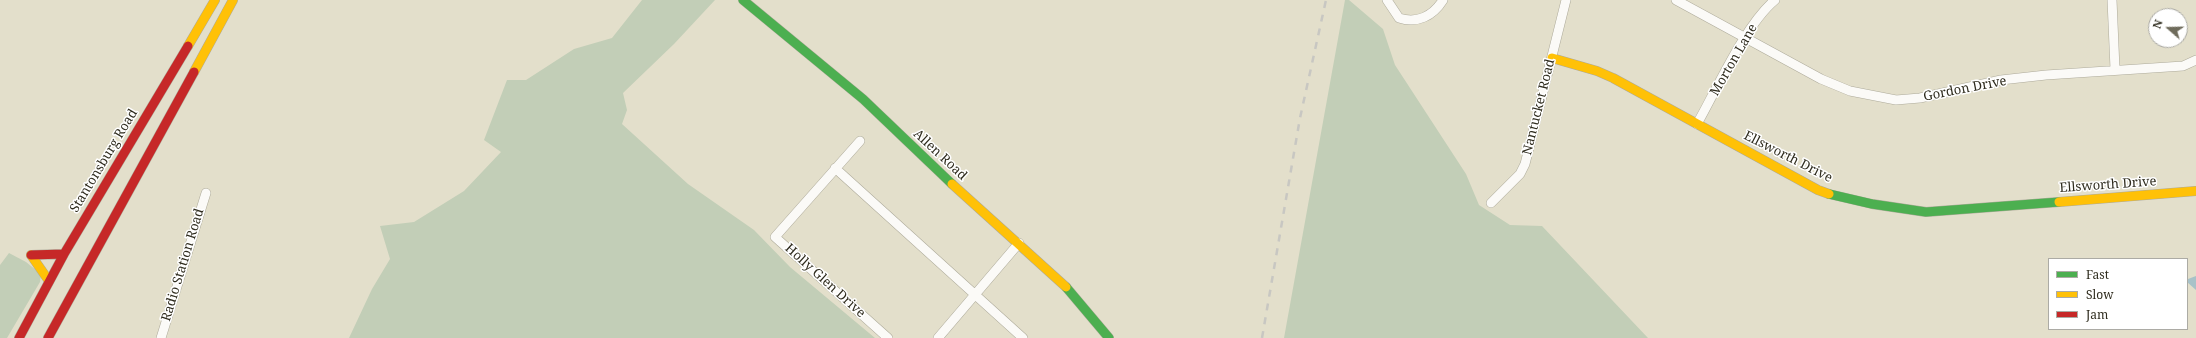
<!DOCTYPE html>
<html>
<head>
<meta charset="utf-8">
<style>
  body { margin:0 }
  #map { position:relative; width:2196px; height:338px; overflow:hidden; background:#e3dfcb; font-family:"Noto Serif",serif }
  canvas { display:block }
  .legend { position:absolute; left:2048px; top:258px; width:140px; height:72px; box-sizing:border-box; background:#fff; border:1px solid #acaba5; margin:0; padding:5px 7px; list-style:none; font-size:12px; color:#2f2c1e }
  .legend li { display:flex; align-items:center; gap:8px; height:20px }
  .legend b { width:20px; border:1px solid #acaba5 }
  .north { position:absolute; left:2148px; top:8px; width:40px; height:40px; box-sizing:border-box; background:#fff; border:1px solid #acaba5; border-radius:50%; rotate:290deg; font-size:11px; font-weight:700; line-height:16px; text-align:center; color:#2f2c1e }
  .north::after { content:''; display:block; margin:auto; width:14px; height:18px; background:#6e6b5b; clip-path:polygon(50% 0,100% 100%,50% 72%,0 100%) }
</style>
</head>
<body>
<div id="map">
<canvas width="2196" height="338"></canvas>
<ul class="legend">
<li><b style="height:5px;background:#4caf50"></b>Fast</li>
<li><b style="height:5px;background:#ffc107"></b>Slow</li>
<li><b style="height:5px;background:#c62828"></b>Jam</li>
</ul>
<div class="north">N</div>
</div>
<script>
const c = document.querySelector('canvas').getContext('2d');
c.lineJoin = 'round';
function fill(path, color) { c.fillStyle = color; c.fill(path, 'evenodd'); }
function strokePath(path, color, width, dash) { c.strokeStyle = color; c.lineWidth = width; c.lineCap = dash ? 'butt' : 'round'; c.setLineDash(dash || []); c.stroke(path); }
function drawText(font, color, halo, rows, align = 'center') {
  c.font = font + ' "Noto Serif",serif'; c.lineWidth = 3; c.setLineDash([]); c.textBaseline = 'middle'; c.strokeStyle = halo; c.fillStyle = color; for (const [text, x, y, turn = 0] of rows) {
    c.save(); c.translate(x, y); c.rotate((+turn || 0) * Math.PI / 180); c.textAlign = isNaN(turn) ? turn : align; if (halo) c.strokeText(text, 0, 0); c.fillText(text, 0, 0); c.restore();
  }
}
fill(new Path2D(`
  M642,0h73l-41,44 -51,49 4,17 -5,14 66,60 66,46 36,37 85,71h-526l23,-49 18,-30 -10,-33 34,-4 50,-31 37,-39 -17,-12 23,-60h19l48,-31 38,-11z
  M1345,0h4l34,29 12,36 71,109 13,31 31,20 32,1 106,112h-364z
  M9,253l17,9 15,12 -1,8 -33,56h-7v-73z`), '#c2ceb7');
fill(new Path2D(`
  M2196,276v14l-9,-8 1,-3z`), '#a8c2c8');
const street = new Path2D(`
  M1387,0l12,18c18,6 34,-2 44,-18
  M1676,0l145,79 29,12 46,9 24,-2 81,-18 45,-5 137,-9 13,-6
  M2112,0l3,69
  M1697,124c20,-35 48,-99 78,-124
  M860,141l-85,96 113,101
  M835,168l188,170
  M1491,203l29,-29 5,-10 41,-164
  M161,338l45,-145
  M938,338l81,-95`);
const fast = new Path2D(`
  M743,0l120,99 89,85
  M1829,194l43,10 54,8 133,-10
  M1066,287l43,51`);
const slow = new Path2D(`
  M188,46l27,-46
  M1552,58l45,13 16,7 205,112 11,4
  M194,72l39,-72
  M952,184l114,103
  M2059,202l137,-11
  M31,255l18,26`);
const jam = new Path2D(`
  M31,255l33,-1
  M19,338l45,-84 124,-208
  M48,338l146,-266`);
strokePath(street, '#adaa9a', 10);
strokePath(fast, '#adaa9a', 10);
strokePath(slow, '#adaa9a', 10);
strokePath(jam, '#adaa9a', 10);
strokePath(street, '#fbfaf7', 9);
strokePath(fast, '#4caf50', 9);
strokePath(slow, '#ffc107', 9);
strokePath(jam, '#c62828', 9);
strokePath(new Path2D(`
  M1262,338l38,-220 26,-118`), '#c8c7c2', 2.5, [7, 7]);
drawText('13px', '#2f2c1e', '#fff', [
  ["Morton Lane",1734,60,-60],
  ["Gordon Drive",1965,89,-11],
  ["Nantucket Road",1539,107,-76],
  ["Allen Road",940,155,43],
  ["Ellsworth Drive",1788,157,27],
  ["Stantonsburg Road",104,161,-59],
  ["Ellsworth Drive",2108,185,-4],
  ["Radio Station Road",183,265,-73],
  ["Holly Glen Drive",825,281,42]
]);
</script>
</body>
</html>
